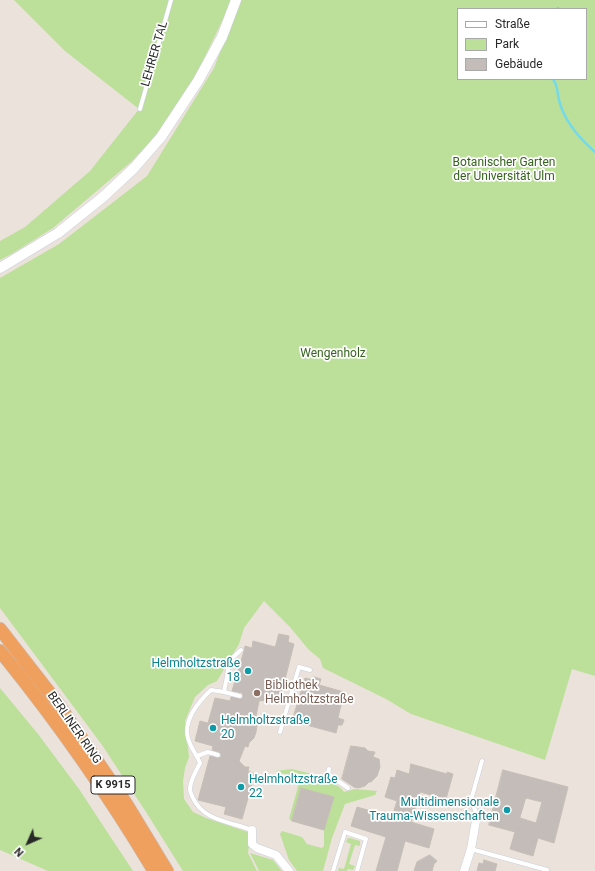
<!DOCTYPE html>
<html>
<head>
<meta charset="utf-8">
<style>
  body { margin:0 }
  #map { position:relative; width:595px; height:871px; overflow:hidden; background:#ebe2dc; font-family:Roboto,sans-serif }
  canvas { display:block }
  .legend { position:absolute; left:457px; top:8px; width:130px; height:72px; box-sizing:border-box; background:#fff; border:1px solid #a9a9a9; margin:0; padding:5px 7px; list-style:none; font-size:12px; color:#292929 }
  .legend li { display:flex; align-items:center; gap:8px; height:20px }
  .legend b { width:20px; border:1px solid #a9a9a9 }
  .north { position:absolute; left:8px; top:823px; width:40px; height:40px; -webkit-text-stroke:3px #fff; paint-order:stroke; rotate:225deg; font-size:11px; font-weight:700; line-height:16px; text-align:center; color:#292929 }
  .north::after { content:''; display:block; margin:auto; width:14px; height:18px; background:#292929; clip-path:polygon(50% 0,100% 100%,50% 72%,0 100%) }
</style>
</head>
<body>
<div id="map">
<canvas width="595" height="871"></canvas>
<ul class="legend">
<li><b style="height:5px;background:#fff"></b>Straße</li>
<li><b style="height:11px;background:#bce09a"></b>Park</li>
<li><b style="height:11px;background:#c3bcb8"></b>Gebäude</li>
</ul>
<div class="north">N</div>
</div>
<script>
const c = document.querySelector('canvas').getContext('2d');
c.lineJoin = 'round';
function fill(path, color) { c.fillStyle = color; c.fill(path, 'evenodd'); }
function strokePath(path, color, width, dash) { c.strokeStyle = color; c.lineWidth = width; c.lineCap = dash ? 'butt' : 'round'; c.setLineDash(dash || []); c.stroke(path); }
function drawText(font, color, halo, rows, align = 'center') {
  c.font = font + ' Roboto,sans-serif'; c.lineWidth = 3.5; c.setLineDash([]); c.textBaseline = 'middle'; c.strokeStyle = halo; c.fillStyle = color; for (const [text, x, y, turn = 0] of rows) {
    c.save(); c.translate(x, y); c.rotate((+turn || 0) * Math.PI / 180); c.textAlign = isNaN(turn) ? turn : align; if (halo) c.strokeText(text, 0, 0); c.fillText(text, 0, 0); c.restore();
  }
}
fill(new Path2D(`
  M14,0h217l-5,13 -28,58 -40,63 -27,28 -78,66 -40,25 -13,7v-19l25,-14 65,-56 49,-62 -74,-58z
  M240,0h355v676l-23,-7 -27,91 -134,-46 -25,-15 -63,-31 -3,-9 -11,-9 -20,-24 -25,-25 -20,27 -5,16 -22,37 -9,4 -13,12 -10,24 4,36 -4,11 -2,13 1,18 9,13 13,6 45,15 -3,20 9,18h-74l-37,-59 -44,-67 -102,-137v-330l59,-34 88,-68 67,-108zM458,9h128v70h-128z
  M0,688l38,46 41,55 54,82h-85l-48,-21z
  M292,769l37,9c4,8 10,6 15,14l11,-3 22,2 -2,4 -30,9 -13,34 -9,33h-26l-8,-11 -9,-26 2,-3 20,6 5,7 15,4 2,-2v-16l10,-33 -33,-9 -9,33 -3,-2 11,-40 -25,-8z
  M350,838l10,3v5l-5,-1 -6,19 6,2 -2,4 -5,-1 -1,2h-9l1,-3 5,1 7,-25 -5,-2 1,-3z
  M250,853l23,7 9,11h-23z`), '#bce09a');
strokePath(new Path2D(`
  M557,9l1,-1
  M553,79c5,7 4,13 6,21 5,21 20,38 36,52`), '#72dae9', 2.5);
const building = new Path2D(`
  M279,634l10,2 -1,6 6,2 -14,55 -7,-2 -2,4 -4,-1 -8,1 -4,20 2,4 -1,7 -2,6 -5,5 -1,4 -3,-1 -6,15 6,6h4l-1,4 7,3 -13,45 -18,-5 2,-7 -28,-7 12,-44 8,2 3,-1v-2l-2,-3 -7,-2 1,-4 -18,-5 5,-20 8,2 7,-25 15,3 1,-4 9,2 3,-2 -1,-4 -10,-2 12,-40 1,-5 7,2 1,-7 22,6z
  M314,677l7,2 -2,6 25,7 -6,26 6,2 -2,5h-4l-2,8 -44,-12 13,-43 8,2z
  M351,746l14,2 3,3 7,1 -2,5 6,2 1,8 -3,9 -6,6h-2l-4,4 -7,2 -4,-1 -12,-8z
  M411,764l36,10v-2l6,2 -7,25 -26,-7 -9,30 23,7 -5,19 -24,-7 -8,30h-21l10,-34 -35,-11 6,-19 35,10 5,-16 -12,-4 6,-20 4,1 2,-8 12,4z
  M503,770l65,17 -14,56 -16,-5 -5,18 -23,-7 5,-17 -26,-7zM526,798l16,4 -6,21 -16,-5z
  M301,788l33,9 -10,33 -32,-9z
  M430,855l7,6 -3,3 -2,7h-18l3,-9z
  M484,860l13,4 -2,7h-18l2,-8 4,1z`);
fill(building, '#c3bcb8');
strokePath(building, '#c6beb5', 1);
const service = new Path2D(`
  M140,109l31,-109
  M241,650l-11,10 -6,32 -13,-2c-12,11 -28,30 -23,48 2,9 9,17 12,25 -4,8 -10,18 -10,26 0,3 2,7 3,9 10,23 39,24 59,32
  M224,692l16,4
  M280,732l19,-65 11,3
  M197,756l11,-4 10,3
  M329,769l-1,5 20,14
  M477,815l-6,-15 11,-39
  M471,849l76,21
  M333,871l12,-39 21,7 -9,32`);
const minor = new Path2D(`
  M252,830v14l5,4 19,7 13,16
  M464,871l7,-22 6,-34`);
const tertiary = new Path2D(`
  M0,268l58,-35 45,-36 31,-29 27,-31 37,-56 24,-44 14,-37`);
const trunk = new Path2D(`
  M0,629l56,72 71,104 40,66
  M0,651c57,70 108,143 154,220`);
strokePath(service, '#cacfdb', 5);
strokePath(minor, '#cacfdb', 9);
strokePath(tertiary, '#cacfdb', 11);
strokePath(trunk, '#c3c3c3', 14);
strokePath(service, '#fff', 4);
strokePath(minor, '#fff', 8);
strokePath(tertiary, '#fff', 10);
strokePath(trunk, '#f0a05e', 13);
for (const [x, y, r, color] of [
  [248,671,4,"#0f9aa8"],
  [257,693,4,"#8d6e63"],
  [213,728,4,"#0f9aa8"],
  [241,787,4,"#0f9aa8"],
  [507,810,4,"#0f9aa8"]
]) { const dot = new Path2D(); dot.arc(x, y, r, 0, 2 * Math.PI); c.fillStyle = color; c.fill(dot); strokePath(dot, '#fff', 1.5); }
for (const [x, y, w] of [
  [113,785,44]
]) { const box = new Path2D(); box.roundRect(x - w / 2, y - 9, w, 18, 3); c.fillStyle = '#fff'; c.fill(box); strokePath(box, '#292929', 1); }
drawText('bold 11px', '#292929', null, [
  ["K 9915",113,785]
]);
drawText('12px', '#292929', '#fff', [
  ["LEHRER TAL",155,54,-74],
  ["BERLINER RING",74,728,55]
]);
drawText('12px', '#35631d', '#fff', [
  ["Botanischer Garten",504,163],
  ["der Universität Ulm",504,177],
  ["Wengenholz",333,354]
]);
drawText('12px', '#0d838f', '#fff', [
  ["Helmholtzstraße",240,664],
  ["18",240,678],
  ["Helmholtzstraße",221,721,"left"],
  ["20",221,735,"left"],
  ["Helmholtzstraße",249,780,"left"],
  ["22",249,794,"left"],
  ["Multidimensionale",499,803],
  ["Trauma-Wissenschaften",499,817]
], 'right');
drawText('12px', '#785e54', '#fff', [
  ["Bibliothek",265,686],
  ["Helmholtzstraße",265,700]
], 'left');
</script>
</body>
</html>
